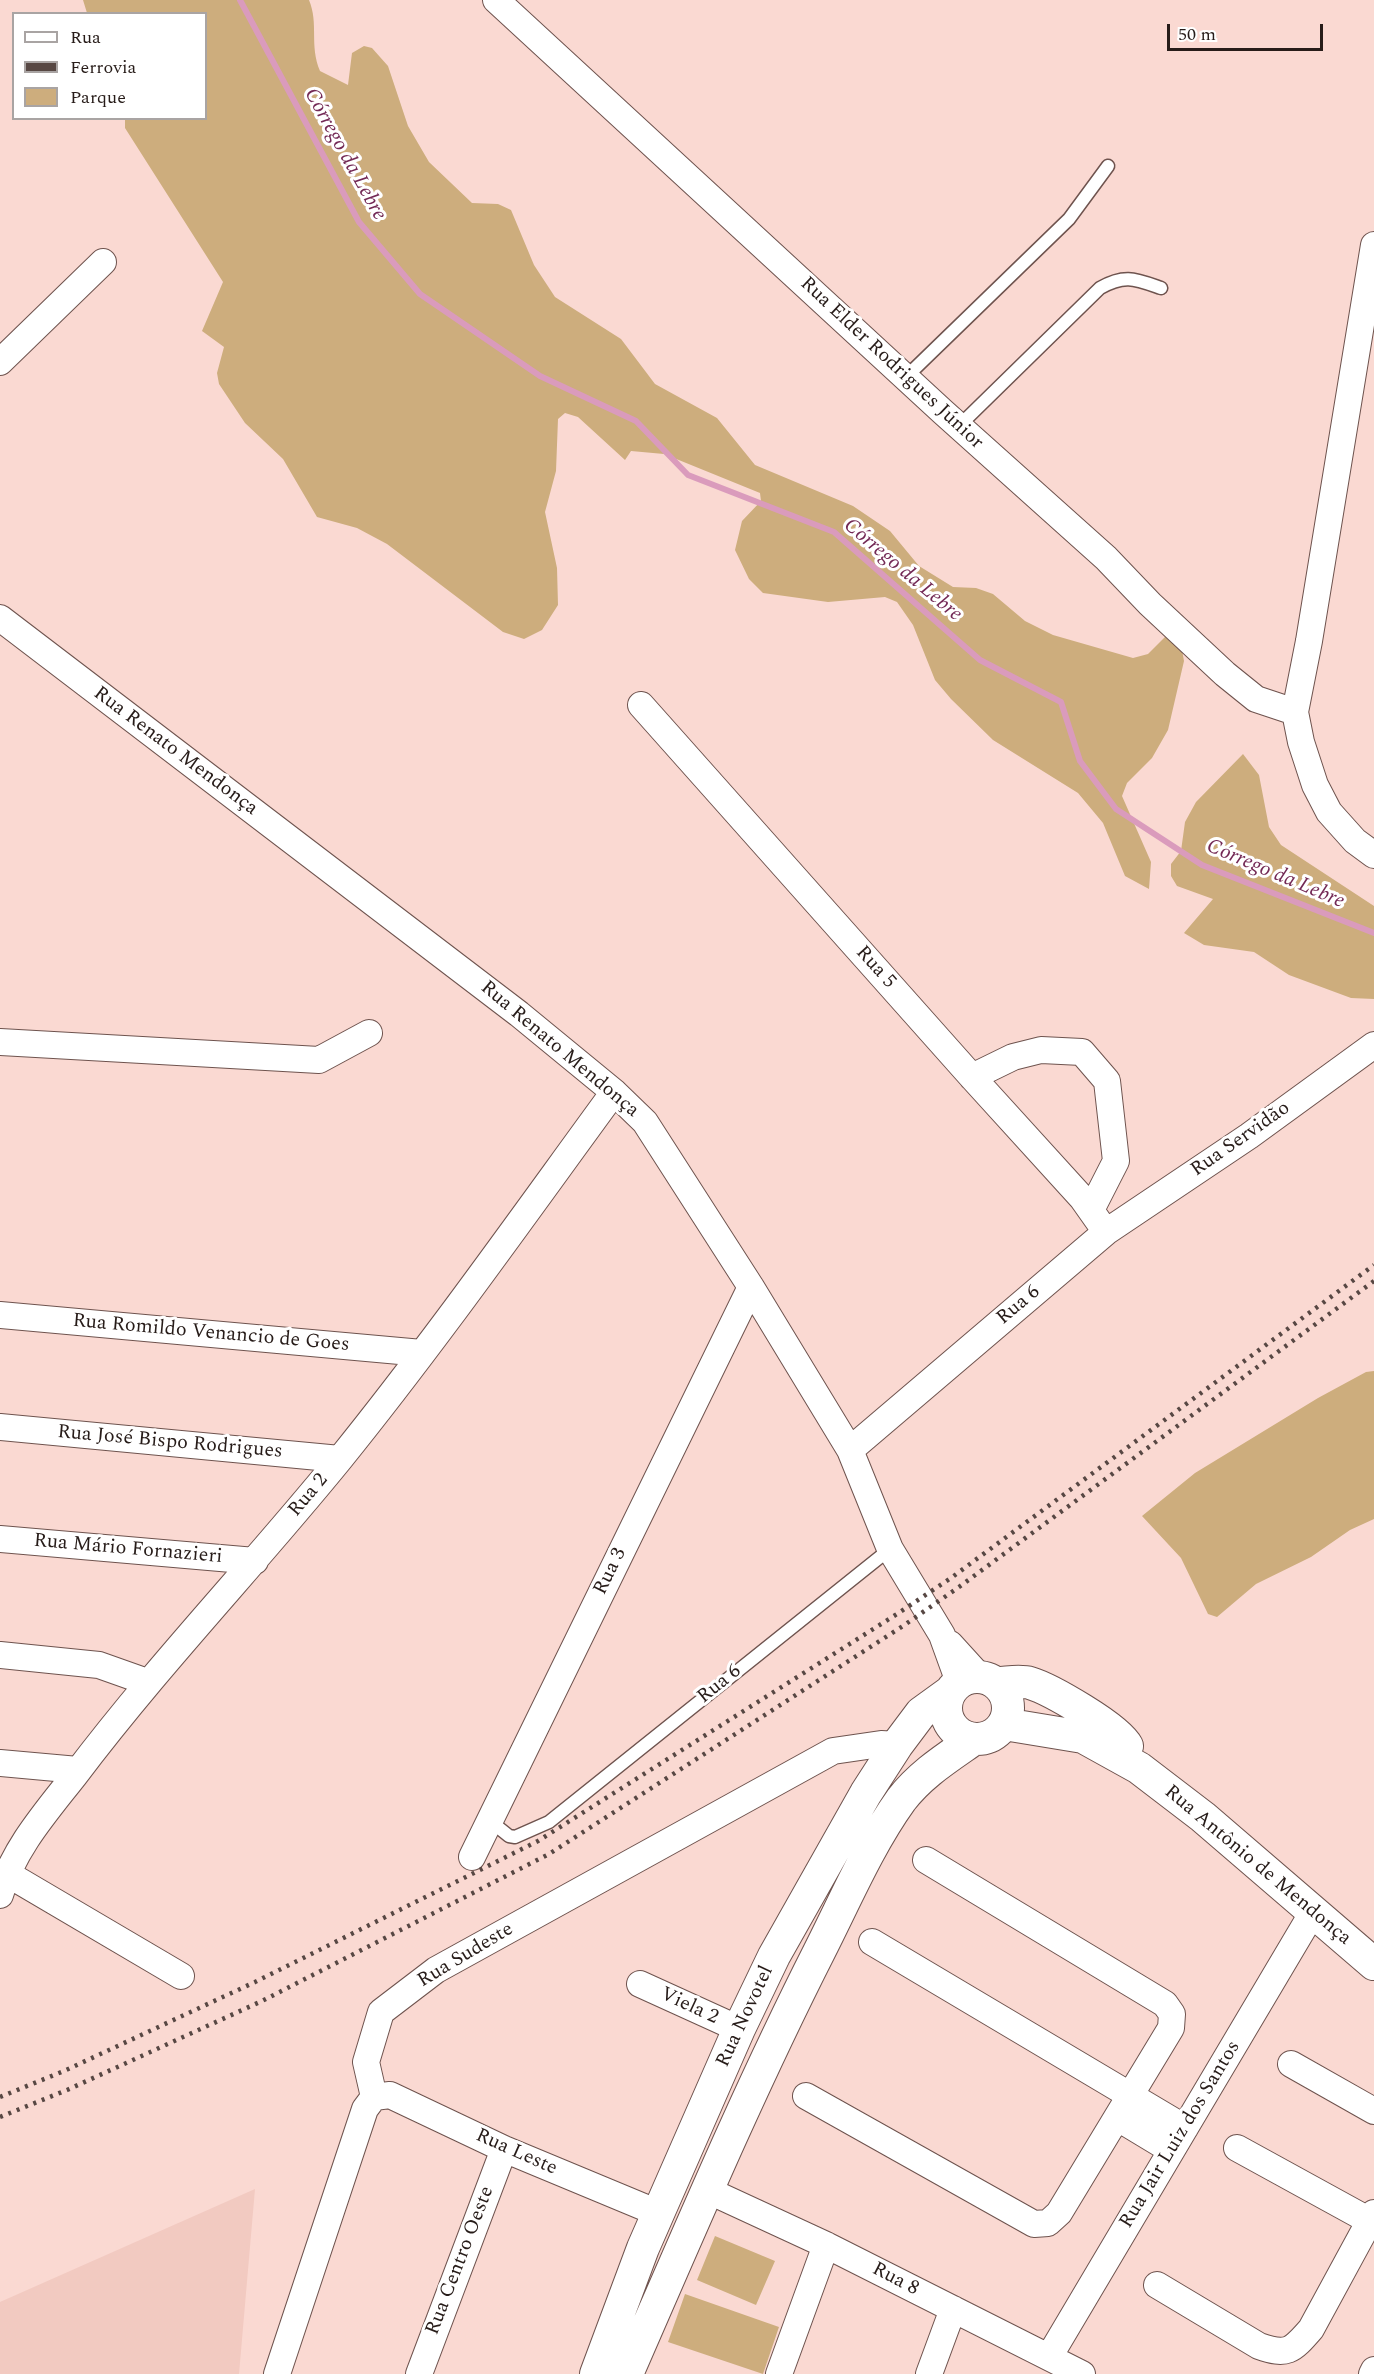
<!DOCTYPE html>
<html>
<head>
<meta charset="utf-8">
<style>
  body { margin:0 }
  #map { position:relative; width:1374px; height:2374px; overflow:hidden; background:#fad9d2; font-family:Spectral,serif }
  canvas { display:block }
  .legend { position:absolute; left:12px; top:12px; width:195px; height:108px; box-sizing:border-box; background:#fff; border:2px solid #a9a4a3; margin:0; padding:8px 10px; list-style:none; font-size:18px; color:#271c19 }
  .legend li { display:flex; align-items:center; gap:12px; height:30px }
  .legend b { width:30px; border:2px solid #a9a4a3 }
  .scale { position:absolute; left:1167px; top:24px; width:156px; height:27px; box-sizing:border-box; border:3px solid #271c19; border-top:0; padding-left:8px; font-size:18px; line-height:21px; white-space:nowrap; color:#271c19; -webkit-text-stroke:4px #fff; paint-order:stroke }
</style>
</head>
<body>
<div id="map">
<canvas width="1374" height="2374"></canvas>
<ul class="legend">
<li><b style="height:8px;background:#fff"></b>Rua</li>
<li><b style="height:8px;background:#574743"></b>Ferrovia</li>
<li><b style="height:16px;background:#cdad7d"></b>Parque</li>
</ul>
<div class="scale">50 m</div>
</div>
<script>
const c = document.querySelector('canvas').getContext('2d');
c.lineJoin = 'round';
function fill(path, color) { c.fillStyle = color; c.fill(path, 'evenodd'); }
function strokePath(path, color, width, dash) { c.strokeStyle = color; c.lineWidth = width; c.lineCap = dash ? 'butt' : 'round'; c.setLineDash(dash || []); c.stroke(path); }
function drawText(font, color, halo, rows, align = 'center') {
  c.font = font + ' Spectral,serif'; c.lineWidth = 6; c.setLineDash([]); c.textBaseline = 'middle'; c.strokeStyle = halo; c.fillStyle = color; for (const [text, x, y, turn = 0] of rows) {
    c.save(); c.translate(x, y); c.rotate((+turn || 0) * Math.PI / 180); c.textAlign = isNaN(turn) ? turn : align; if (halo) c.strokeText(text, 0, 0); c.fillText(text, 0, 0); c.restore();
  }
}
fill(new Path2D(`
  M255,2189l-16,185h-239v-72z`), '#f2cac1');
fill(new Path2D(`
  M83,0h226c10,24 0,45 11,71l28,14 4,-32 12,-7 8,2 16,18 20,60 21,36 43,41 26,1 13,6 23,55 21,32 66,42 34,45 62,34 38,47 98,41 37,25 29,35 34,21 23,1 17,6 32,27 28,14 80,23 15,-4 19,-19 13,4 4,22 -16,69 -16,28 -25,25 -5,13 29,66 -2,27 -24,-13 -22,-53 -25,-30 -85,-53 -42,-41 -16,-19 -22,-55 -16,-23 -12,-5 -57,5 -65,-9 -14,-14 -14,-29 7,-29 19,-20 -1,-8 -96,-39 -33,-3 -6,9 -47,-43 -13,-4 -7,6 -2,52 -11,41 12,56 1,37 -16,25 -18,9 -21,-7 -116,-88 -30,-16 -40,-11 -34,-58 -38,-36 -26,-39 -2,-11 7,-26 -22,-16 21,-49 -98,-154v-9l81,-1v-104l-119,-1z
  M1243,754l16,21 10,52 12,18 93,61v93l-23,-1 -62,-23 -35,-23 -50,-7 -20,-12 29,-34 -36,-13 -6,-10v-12l10,-13 4,-29 11,-20z
  M1374,1371v148l-24,11 -39,27 -55,27 -39,33 -9,-3 -27,-56 -39,-42 53,-43 123,-75 48,-26z
  M715,2236l60,25 -19,44 -59,-25z
  M685,2294l94,33 -16,47 -95,-32z`), '#cdad7d');
strokePath(new Path2D(`
  M240,0l119,222 61,72 120,82 96,45 52,54 146,57 146,128 81,42 19,59 36,48 86,56 172,68`), '#da9bbc', 6);
const service = new Path2D(`
  M906,377l163,-158 39,-53
  M959,426l141,-138c25,-14 35,-9 61,0
  M489,1820l20,16 6,1 34,-15 341,-273`);
const minor = new Path2D(`
  M496,0l447,412 163,146 44,46 75,70 31,25 39,13
  M1374,245l-65,396 -14,71 6,30 14,43 14,27 26,29 19,14
  M0,362l103,-100
  M0,618l519,396 95,78 31,30 106,165 99,163 40,99 52,86 17,47
  M641,705l331,372 110,121 24,34
  M0,1042l319,18 50,-27
  M972,1077l41,-20 28,-7 41,2 25,29 9,80 -25,49
  M0,1315l422,38
  M0,1427l340,32
  M850,1450l256,-218 143,-96 125,-91
  M0,1539l255,22
  M950,1644l30,33
  M0,1655l99,10 48,17
  M0,1763l78,7
  M472,1857l279,-570
  M0,1873h6l175,103
  M0,1895c13,-46 46,-83 75,-120 83,-110 178,-209 265,-316 96,-119 184,-244 274,-367
  M872,1942l313,186
  M640,1984l99,45
  M1291,2064l83,47
  M806,2096l228,128 14,-1 11,-10 112,-185 1,-14 -7,-10 -239,-144
  M374,2097l-8,-35 15,-50 55,-42 397,-219 48,-7 16,1
  M374,2097l16,-2 114,54 154,64
  M1118,2118l53,32
  M1237,2148l133,73
  M707,2190l119,55 256,129
  M1157,2285l102,61c28,10 33,5 52,-17l63,-116
  M1049,2357l264,-445
  M277,2374l88,-265 9,-12
  M419,2374l85,-225
  M779,2374l47,-129
  M929,2374l24,-65
  M1372,2374l2,-4`);
const tertiary = new Path2D(`
  M946 1708a31 31 0 1 1 62 0a31 31 0 1 1-62 0Z
  M997,1683c9,0 23,-3 33,0 20,6 88,45 97,63
  M1004,1724l79,13 56,31 64,49 171,147
  M596,2374l47,-126 96,-219 35,-73 92,-163 31,-48 24,-32 29,-21
  M627,2374c62,-142 122,-284 192,-422 26,-51 49,-106 82,-152 20,-26 46,-42 73,-61`);
strokePath(service, '#6e534e', 15);
strokePath(minor, '#6e534e', 28);
strokePath(tertiary, '#6e534e', 34);
strokePath(service, '#fff', 12);
strokePath(minor, '#fff', 26);
strokePath(tertiary, '#fff', 32);
strokePath(new Path2D(`
  M0,2097l64,-26 191,-89 283,-141 359,-227 54,-36 423,-313
  M0,2117l67,-27 195,-89 287,-147 354,-228 56,-39 415,-306`), '#574743', 4.5, [3, 6]);
drawText('20px', '#271c19', '#fff', [
  ["Rua Elder Rodrigues Júnior",891,364,43],
  ["Rua Renato Mendonça",175,752,37],
  ["Rua 5",875,968,48],
  ["Rua Renato Mendonça",559,1050,40],
  ["Rua Servidão",1241,1140,-35],
  ["Rua 6",1019,1306,-40],
  ["Rua Romildo Venancio de Goes",211,1334,5],
  ["Rua José Bispo Rodrigues",170,1443,5],
  ["Rua 2",309,1496,-50],
  ["Rua Mário Fornazieri",128,1550,5],
  ["Rua 3",611,1572,-64],
  ["Rua 6",720,1685,-39],
  ["Rua Antônio de Mendonça",1257,1866,40],
  ["Rua Sudeste",466,1956,-31],
  ["Viela 2",689,2007,25],
  ["Rua Novotel",746,2017,-65],
  ["Rua Jair Luiz dos Santos",1181,2135,-59],
  ["Rua Leste",516,2153,24],
  ["Rua Centro Oeste",461,2261,-69],
  ["Rua 8",895,2280,27]
]);
drawText('italic 21px', '#732955', '#fff', [
  ["Córrego da Lebre",344,155,61],
  ["Córrego da Lebre",902,571,40],
  ["Córrego da Lebre",1275,875,23]
]);
</script>
</body>
</html>
